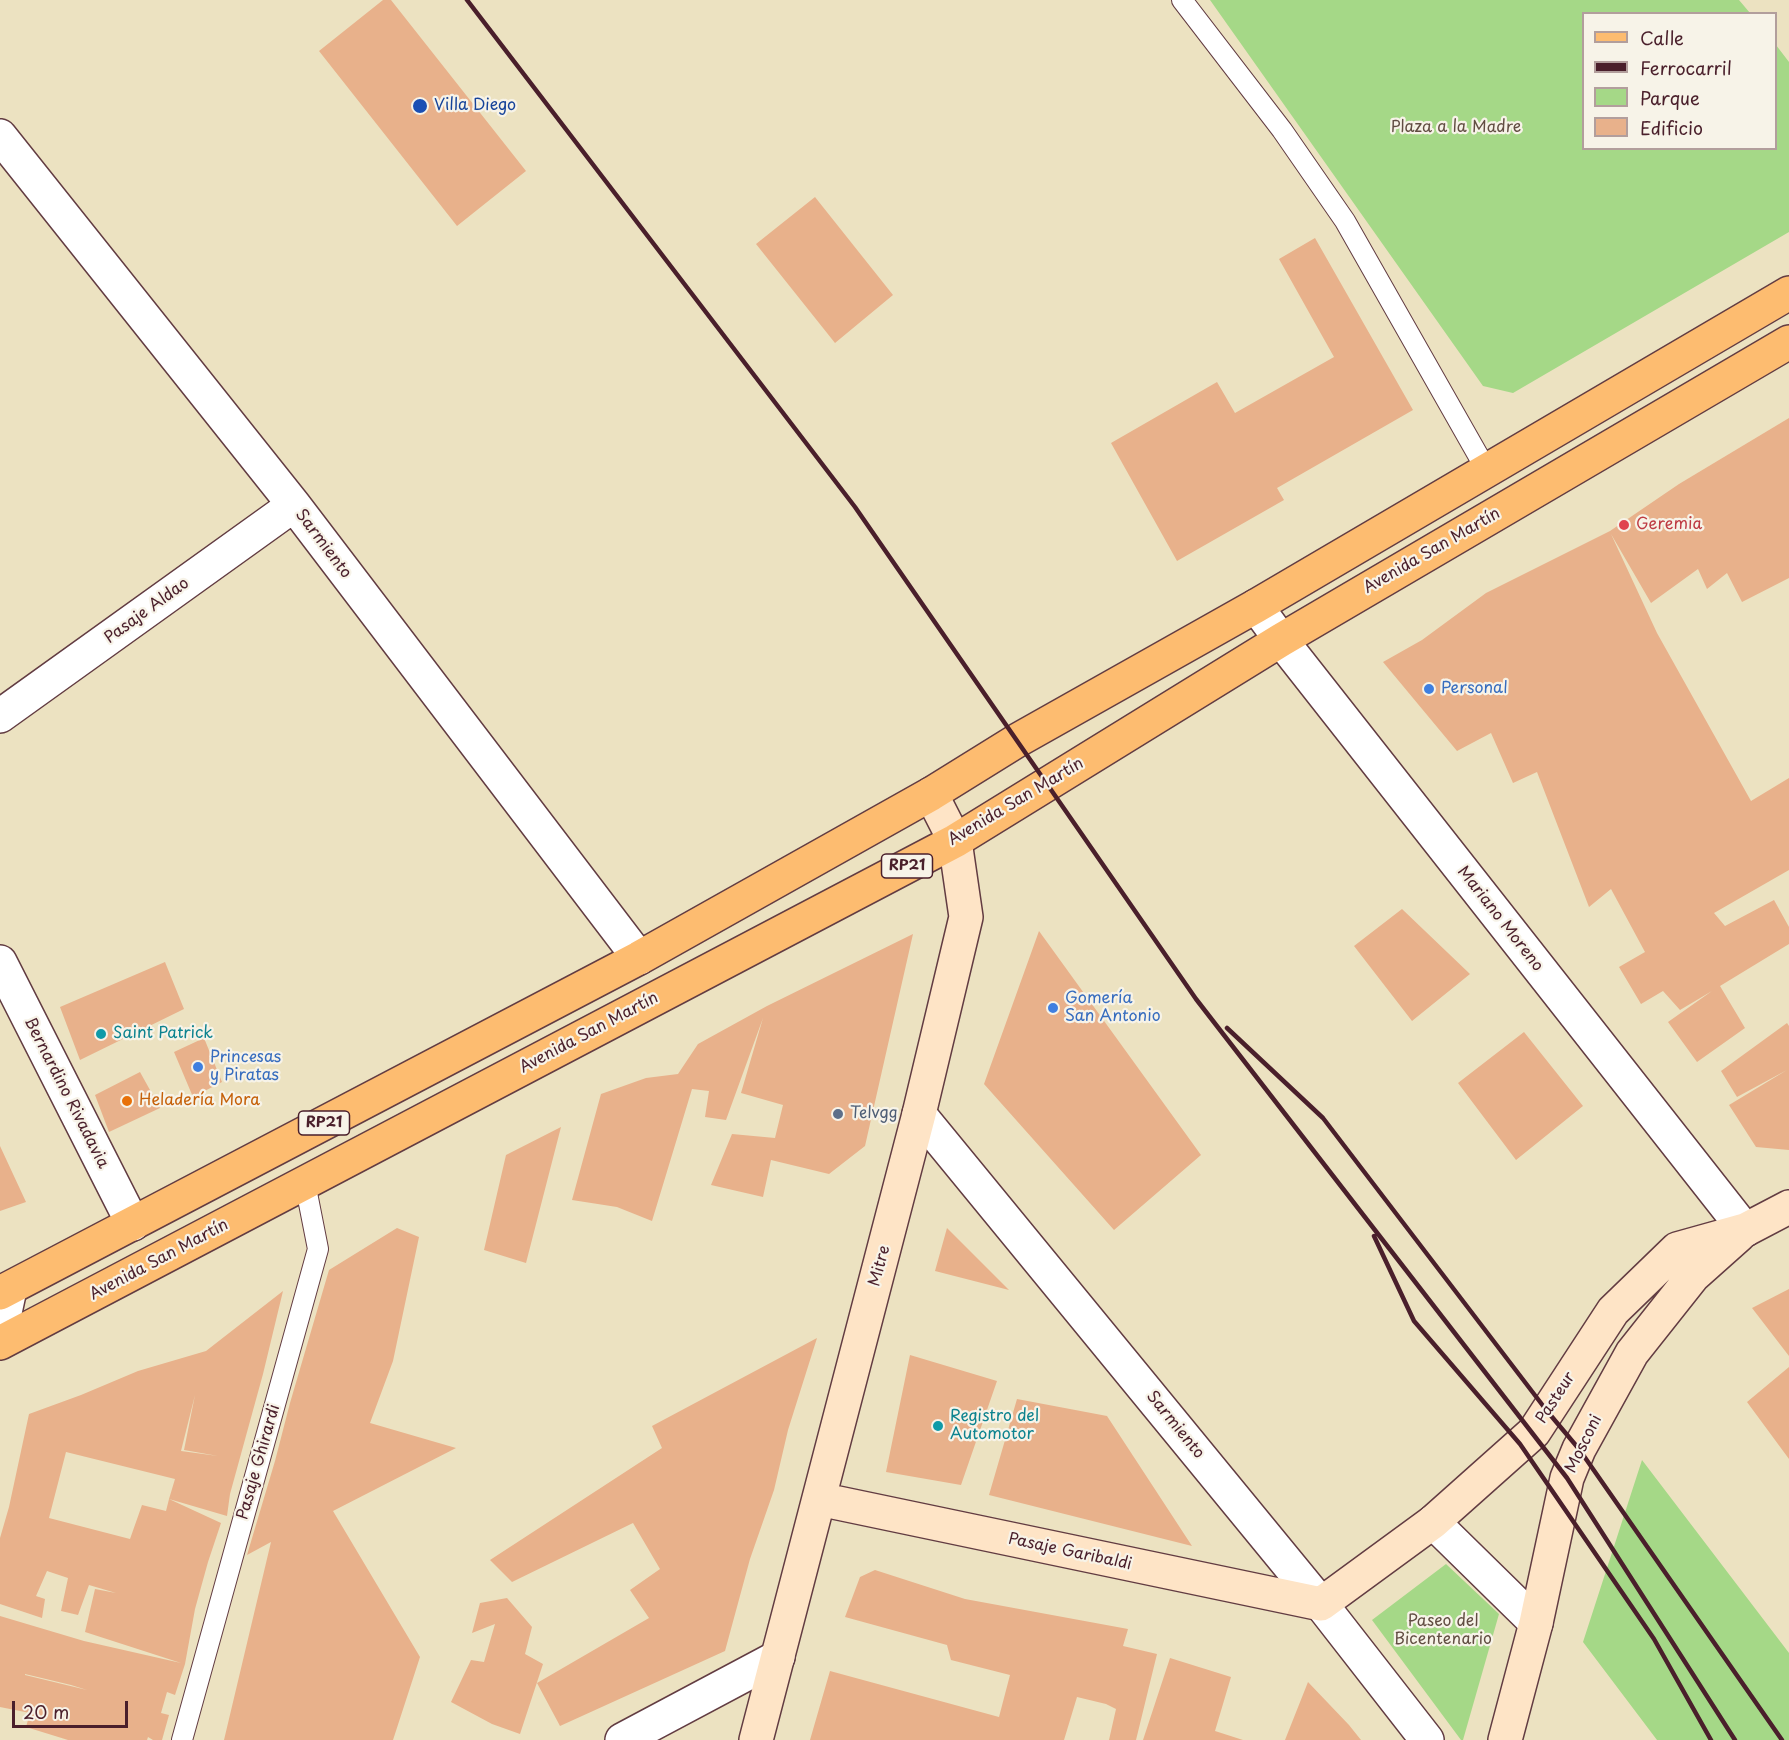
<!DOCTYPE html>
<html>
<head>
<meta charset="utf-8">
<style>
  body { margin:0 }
  #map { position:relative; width:1789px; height:1740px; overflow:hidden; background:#ece2c1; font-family:"Playpen Sans",sans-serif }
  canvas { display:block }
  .legend { position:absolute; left:1582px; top:12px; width:195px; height:138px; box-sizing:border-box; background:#f7f3e8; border:2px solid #b29e9c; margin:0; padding:8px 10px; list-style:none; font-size:18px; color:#4a1f2b }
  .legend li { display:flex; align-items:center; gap:12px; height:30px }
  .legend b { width:30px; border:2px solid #b29e9c }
  .scale { position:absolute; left:12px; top:1701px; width:116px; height:27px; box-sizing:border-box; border:3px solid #4a1f2b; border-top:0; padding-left:8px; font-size:18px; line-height:21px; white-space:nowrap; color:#4a1f2b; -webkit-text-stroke:4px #f7f3e8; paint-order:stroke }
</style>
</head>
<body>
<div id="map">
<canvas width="1789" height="1740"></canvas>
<ul class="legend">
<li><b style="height:8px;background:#fdbc70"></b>Calle</li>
<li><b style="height:8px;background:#4a1f2b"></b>Ferrocarril</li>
<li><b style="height:16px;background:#a5d887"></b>Parque</li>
<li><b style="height:16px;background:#e8b18b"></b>Edificio</li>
</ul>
<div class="scale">20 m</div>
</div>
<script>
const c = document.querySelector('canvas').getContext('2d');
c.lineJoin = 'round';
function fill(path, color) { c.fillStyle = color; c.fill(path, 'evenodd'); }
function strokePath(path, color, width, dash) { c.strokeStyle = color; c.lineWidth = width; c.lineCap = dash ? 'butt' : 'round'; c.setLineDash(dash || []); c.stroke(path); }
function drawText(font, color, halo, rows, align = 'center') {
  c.font = font + ' "Playpen Sans",sans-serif'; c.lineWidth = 4.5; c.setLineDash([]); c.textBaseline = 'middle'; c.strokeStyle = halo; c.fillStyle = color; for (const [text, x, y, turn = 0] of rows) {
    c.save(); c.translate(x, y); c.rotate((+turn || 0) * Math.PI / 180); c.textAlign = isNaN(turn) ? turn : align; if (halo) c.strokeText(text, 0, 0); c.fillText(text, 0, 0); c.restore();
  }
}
fill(new Path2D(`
  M1210,0h529l11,13 -166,1v134h192v-103l13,17v170l-276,161 -30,-7z
  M1642,1460l147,193v87h-132l-74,-98z
  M1446,1564l53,50 -36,126h-2l-89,-120z`), '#a5d887');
fill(new Path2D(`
  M383,0h8l135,171 -69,55 -138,-175z
  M815,197l78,98 -58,48 -79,-99z
  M1315,238l98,172 -136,78 7,12 -107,61 -66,-118 106,-61 18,31 99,-56 -55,-98z
  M1789,418v160l-47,24 -15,-29 -20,16 -9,-20 -47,34 -40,-69 46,99 94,168 38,-23v92l-75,43 11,13 49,-26 15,27v17l-69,42 25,42 -48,34 -29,-40 44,-31 -32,19 -17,-19 -22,13 -22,-37 26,-15 -34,-63 -22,18 -52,-135 -24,11 -22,-50 -34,18 -74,-89 39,-22 64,-47 124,-62 69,-47z
  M1402,909l68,65 -58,47 -58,-75z
  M1039,931l162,224 -87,75 -130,-146z
  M913,934l-48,212 -36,28 -58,-14 -8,37 -52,-12 21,-51 43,4 8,-33 -42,-12 22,-75 -37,102 -21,-3 4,-26 -17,-2 -40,132 -35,-14 -45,-7 29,-106 45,-16 32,-4 20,-30 69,-38z
  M165,962l19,47 -104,51 -20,-53z
  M1787,1023l2,3v124l-33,-3 -27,-42 58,-35 -50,27 -16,-26z
  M1524,1032l59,74 -67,54 -58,-77z
  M204,1038l18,44 -29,15 -19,-45z
  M140,1072l20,36 -51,24 -14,-37z
  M561,1127l-35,136 -42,-13 22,-95z
  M0,1146l26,56 -26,9z
  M397,1228l22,9 -26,124 -23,62 86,25 -123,63 87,146 -27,83h-169l47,-198 -24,13 28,-94 15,-58 39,-133z
  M947,1228l62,62 -74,-19z
  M1789,1289v67l-37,-48z
  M283,1291l-20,83 -33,120 -3,22 -58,-17 6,-20 -109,-27 -17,66 81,21 12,-34 24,6 3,-12 52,24 -13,39 -13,47 -10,55 -10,31 -8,-3 -6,21 8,2 -7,25h-9l-5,-3 -1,3h-79l-42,-13 4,-14 -30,-6v-91l84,25 97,22 -96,-31 10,-43 21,4 -27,-8 -11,30 -17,-4 7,-33 -21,-7 -11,25 9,3 -3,19 -42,-14v-66l9,-31 20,-93 52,-19 57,-24 68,-20zM195,1395l-11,55 34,6 -37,-5zM25,1674l46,11 16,5 -62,-15z
  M817,1338l-29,92 -14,60 -24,69 -25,92 -165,75 -23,-43 112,-65 -19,-28 30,-21 -27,-46 -121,59 -22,-22 172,-112 -10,-22z
  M910,1355l87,26 -36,104 -75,-13z
  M1789,1367v92l-42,-57z
  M1017,1399l90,17 85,130 -203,-51z
  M875,1570l90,29 163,30 -5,17 34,8 -21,86h-27l7,-31 -10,-5 -29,-7 -13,43h-254l20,-69 169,46 11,-42 -59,-15 -4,-15 -102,-28 15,-40z
  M507,1598l25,29 -7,27 18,10 -23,70 -28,-10 -41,-22 20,-42 13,2 11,-38 -23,9 8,-30z
  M1170,1658l61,19 -16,54 28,9h-100z
  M1308,1682l41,43 12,15h-76z`), '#e8b18b');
const lane = new Path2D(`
  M1182,0l100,130 63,91 142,250
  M182,1740l136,-491 -13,-66`);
const street = new Path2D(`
  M0,136l294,369 345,453
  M1256,606l25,34 464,590
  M0,716l294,-211
  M0,962l133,262
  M919,1114l402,490 106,136
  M0,1336l10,-47
  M1433,1522l103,101
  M622,1740l156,-83`);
const secondary = new Path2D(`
  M819,1499l502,105 112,-82 101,-90 79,-121 64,-62 68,-19 44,-23
  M756,1740l163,-626 47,-197 -11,-76 -24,-47
  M1505,1740l31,-117 31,-145 12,-29 53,-96 61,-77 46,-41`);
const primary = new Path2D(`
  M0,1293l639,-335 292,-164 87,-54 238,-134 533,-313
  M0,1343l955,-502 326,-201 508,-298`);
strokePath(lane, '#623c42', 22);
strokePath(street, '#623c42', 36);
strokePath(secondary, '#623c42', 36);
strokePath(primary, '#623c42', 36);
strokePath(lane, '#fff', 20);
strokePath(street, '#fff', 33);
strokePath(secondary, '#fee4c6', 33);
strokePath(primary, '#fdbc70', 33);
strokePath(new Path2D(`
  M467,0l388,507 341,492 371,479 168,262
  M1227,1028l96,90 224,293 32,38 203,291
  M1374,1236l40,85 106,123 134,195 57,101`), '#4a1f2b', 4.5);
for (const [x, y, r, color] of [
  [420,106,8,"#1a4fb4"],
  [1624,525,6,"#e0444e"],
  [1429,689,6,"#3f7fe0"],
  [1053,1008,6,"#3f7fe0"],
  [101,1034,6,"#0f9aa8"],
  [198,1067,6,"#3f7fe0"],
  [127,1101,6,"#e8710a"],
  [838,1114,6,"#5c6f8a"],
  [938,1426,6,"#0f9aa8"]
]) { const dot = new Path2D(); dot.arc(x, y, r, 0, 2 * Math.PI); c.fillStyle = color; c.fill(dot); strokePath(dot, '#f7f3e8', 2); }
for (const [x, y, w] of [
  [907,866,51],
  [324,1123,51]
]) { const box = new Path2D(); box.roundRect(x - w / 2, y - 12, w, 24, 4.5); c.fillStyle = '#f7f3e8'; c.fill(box); strokePath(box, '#4a1f2b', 1.5); }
drawText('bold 15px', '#4a1f2b', null, [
  ["RP21",907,866],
  ["RP21",324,1123]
]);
drawText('16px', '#164399', '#f7f3e8', [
  ["Villa Diego",434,106]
], 'left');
drawText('16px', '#614d42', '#f7f3e8', [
  ["Plaza a la Madre",1456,128],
  ["Paseo del",1443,1622],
  ["Bicentenario",1443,1640]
]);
drawText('16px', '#be3a42', '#f7f3e8', [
  ["Geremia",1636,525]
], 'left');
drawText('16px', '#4a1f2b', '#f7f3e8', [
  ["Sarmiento",323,544,53],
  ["Avenida San Martín",1432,551,-30],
  ["Pasaje Aldao",147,611,-36],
  ["Avenida San Martín",1016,802,-31],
  ["Mariano Moreno",1500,919,52],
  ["Avenida San Martín",589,1033,-28],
  ["Bernardino Rivadavia",66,1093,63],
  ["Avenida San Martín",159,1260,-28],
  ["Mitre",880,1266,-75],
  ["Pasteur",1556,1398,-57],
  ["Sarmiento",1175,1425,51],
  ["Mosconi",1584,1444,-64],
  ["Pasaje Ghirardi",259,1462,-74],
  ["Pasaje Garibaldi",1070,1552,12]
]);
drawText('16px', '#366cbe', '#f7f3e8', [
  ["Personal",1441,689],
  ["Gomería",1065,999],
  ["San Antonio",1065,1017],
  ["Princesas",210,1058],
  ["y Piratas",210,1076]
], 'left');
drawText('16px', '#0d838f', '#f7f3e8', [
  ["Saint Patrick",113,1034],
  ["Registro del",950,1417],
  ["Automotor",950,1435]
], 'left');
drawText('16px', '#c56008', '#f7f3e8', [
  ["Heladería Mora",139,1101]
], 'left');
drawText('16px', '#4e5e75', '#f7f3e8', [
  ["Telvgg",850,1114]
], 'left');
</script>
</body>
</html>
